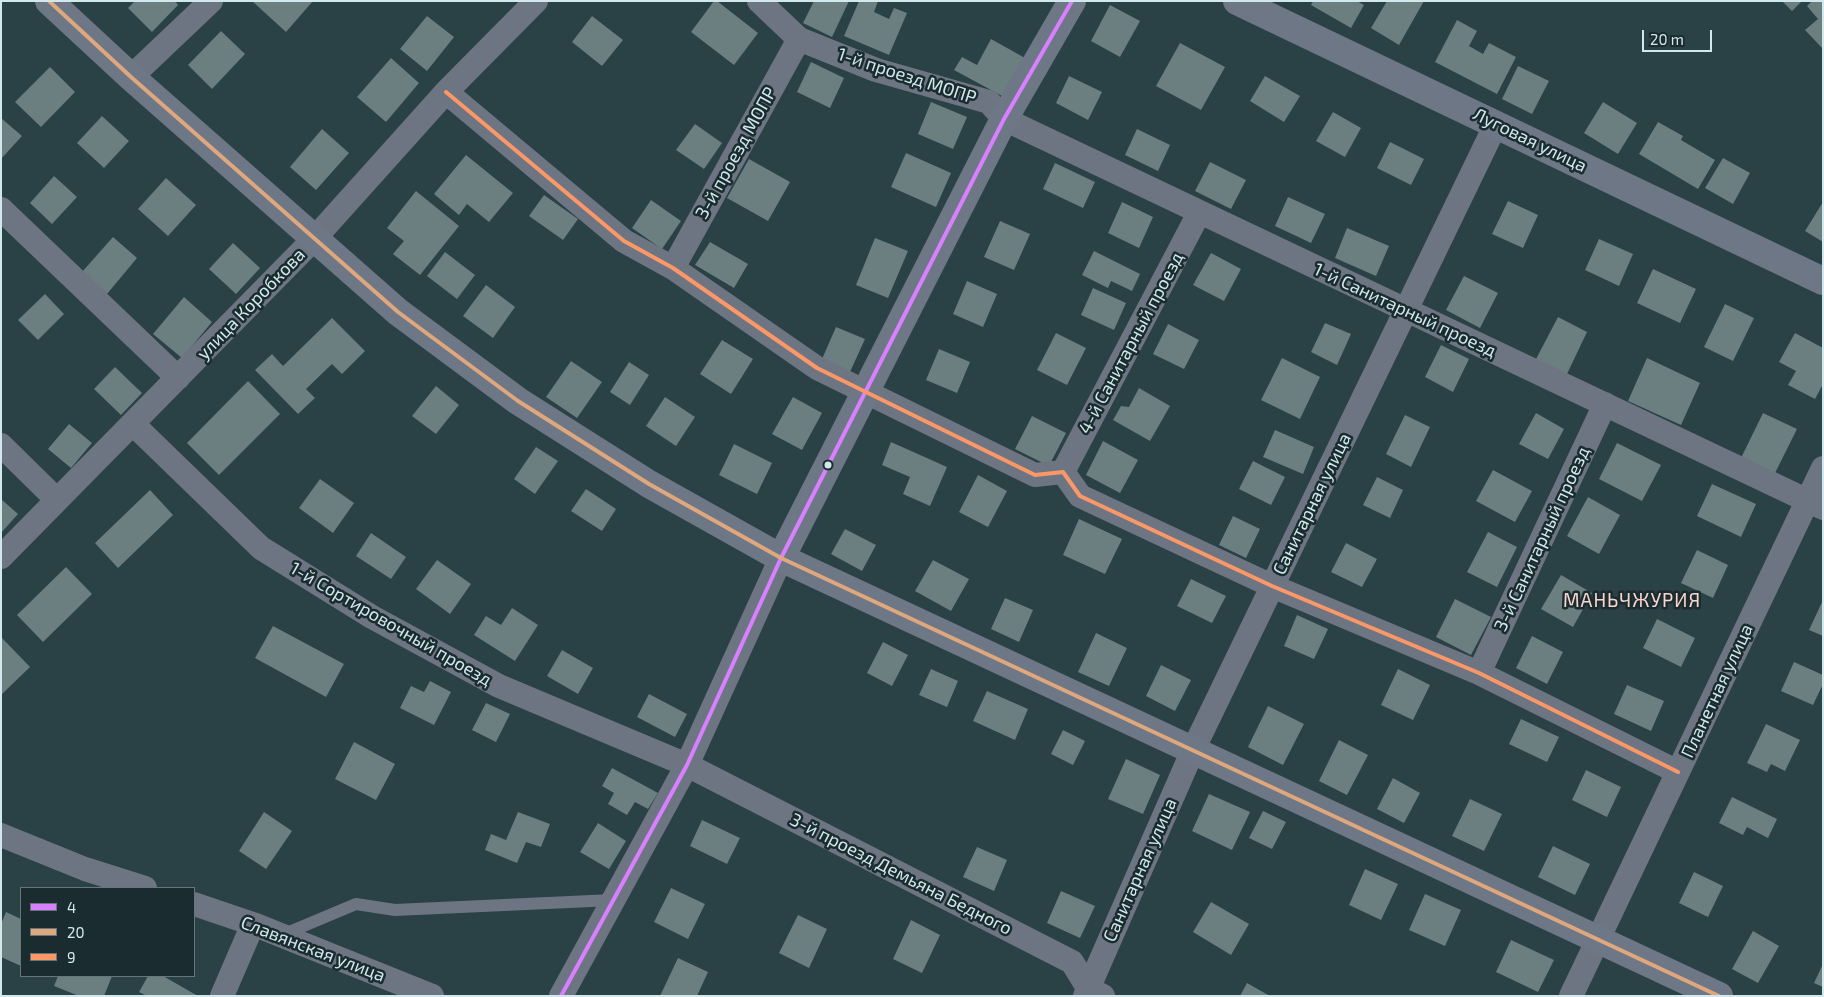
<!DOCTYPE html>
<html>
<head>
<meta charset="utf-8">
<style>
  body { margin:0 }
  #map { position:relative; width:1824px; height:997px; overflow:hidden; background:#2a4146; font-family:"Exo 2",sans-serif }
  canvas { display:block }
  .frame { position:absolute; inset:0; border:2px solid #d1e8ed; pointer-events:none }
  .legend { position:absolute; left:20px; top:887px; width:175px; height:90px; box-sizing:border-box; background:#1a2c30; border:1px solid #63777c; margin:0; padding:6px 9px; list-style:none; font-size:15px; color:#d1e8ed }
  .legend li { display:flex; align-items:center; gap:10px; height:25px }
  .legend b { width:25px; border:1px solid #63777c }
  .scale { position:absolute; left:1642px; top:30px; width:70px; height:22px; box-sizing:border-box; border:2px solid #d1e8ed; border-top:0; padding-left:6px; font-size:15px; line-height:18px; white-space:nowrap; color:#d1e8ed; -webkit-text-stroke:4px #1a2c30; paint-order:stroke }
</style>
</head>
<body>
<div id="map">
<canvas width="1824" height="997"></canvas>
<div class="frame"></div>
<ul class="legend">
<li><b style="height:6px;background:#d880ff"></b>4</li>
<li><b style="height:6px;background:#dfa77e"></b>20</li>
<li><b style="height:6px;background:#fc9868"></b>9</li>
</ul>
<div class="scale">20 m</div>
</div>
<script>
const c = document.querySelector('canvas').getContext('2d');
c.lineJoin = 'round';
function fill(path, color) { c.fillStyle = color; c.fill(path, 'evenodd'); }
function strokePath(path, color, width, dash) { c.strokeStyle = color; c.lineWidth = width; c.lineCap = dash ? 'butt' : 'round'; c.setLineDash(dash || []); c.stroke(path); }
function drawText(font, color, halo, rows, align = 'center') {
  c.font = font + ' "Exo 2",sans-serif'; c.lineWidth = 5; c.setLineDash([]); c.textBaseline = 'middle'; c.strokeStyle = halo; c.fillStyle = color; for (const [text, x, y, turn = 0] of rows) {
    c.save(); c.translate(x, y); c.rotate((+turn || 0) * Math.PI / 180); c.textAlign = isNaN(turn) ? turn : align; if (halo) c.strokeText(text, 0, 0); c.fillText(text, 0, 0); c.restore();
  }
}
fill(new Path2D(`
  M135,1h40l3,4 -26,27 -24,-24z
  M252,1h61l-27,31z
  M714,1h3l41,32 -24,32 -43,-33z
  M814,1h35l-17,36 -29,-14z
  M859,1h19l-4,11 15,7 5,-11 13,5 -18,42 -45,-19z
  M1313,1h44l7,4 -13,23 -40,-23z
  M1387,1h37l-25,44 -28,-17z
  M1782,1h20l-10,10z
  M1812,1h11v48l-18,-19 13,-11 -11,-13z
  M1110,5l30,16 -20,36 -29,-16z
  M427,16l27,21 -27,34 -27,-22z
  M592,16l31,24 -21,26 -30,-24z
  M1457,20l20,11 -8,15 14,8 6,-11 27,14 -19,37 -62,-32z
  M221,31l24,23 -33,35 -24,-24z
  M991,39l34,19 -21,39 -50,-27 8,-13 15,8z
  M1180,43l45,24 -24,43 -45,-24z
  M391,58l28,25 -33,39 -29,-25z
  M811,62l33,16 -14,30 -33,-16z
  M1518,66l31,15 -17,33 -30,-15z
  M50,67l25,25 -34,35 -26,-25z
  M1069,76l33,16 -14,28 -32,-17z
  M1265,76l35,20 -16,26 -34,-21z
  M931,102l36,15 -14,32 -35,-15z
  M1603,102l34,21 -19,31 -34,-21z
  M1333,112l28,16 -16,29 -29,-16z
  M102,116l27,25 -25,27 -27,-25z
  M1,118l21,18 -21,23z
  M1658,122l25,14 -2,4 34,20 -17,29 -59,-35z
  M695,124l27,19 -18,26 -28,-19z
  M322,129l27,24 -33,37 -26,-23z
  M1137,129l33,16 -12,26 -33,-16z
  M1390,142l34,17 -13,26 -34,-17z
  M906,153l45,20 -15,34 -45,-20z
  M466,155l47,38 -24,29 -22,-18 -8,11 -25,-21z
  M1723,158l27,15 -17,31 -28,-16z
  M749,159l41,23 -22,39 -41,-23z
  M1210,162l36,18 -15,29 -36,-18z
  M1055,163l40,19 -12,26 -40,-19z
  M54,176l23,21 -25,27 -22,-21z
  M166,178l30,27 -28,31 -30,-27z
  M416,191l43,35 -39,49 -27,-21 11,-13 -17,-13z
  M544,195l34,24 -15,21 -34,-24z
  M1288,197l37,17 -14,29 -36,-17z
  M651,200l30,21 -19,28 -30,-21z
  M1508,201l30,14 -15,33 -31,-14z
  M1122,202l31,15 -14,31 -31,-15z
  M1823,202v40l-18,-11z
  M1000,221l30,13 -16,36 -30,-13z
  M1347,228l42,18 -13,30 -41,-18z
  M113,237l24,21 -30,36 -25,-22z
  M875,238l33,13 -20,47 -32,-13z
  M1599,239l34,15 -14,32 -34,-16z
  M710,242l38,22 -14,24 -39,-23z
  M233,243l27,25 -24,26 -27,-25z
  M1094,251l46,23 -8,17 -21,-10 -3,7 -26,-13z
  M445,252l30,23 -18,24 -30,-23z
  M1211,253l30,16 -17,32 -31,-16z
  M1653,269l43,20 -16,34 -43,-20z
  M1464,276l34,17 -18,35 -34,-18z
  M967,281l30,13 -14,33 -30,-13z
  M486,285l29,22 -22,31 -30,-22z
  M1093,288l33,15 -12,27 -33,-15z
  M45,294l19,20 -26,26 -20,-20z
  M184,297l28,25 -30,36 -29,-24z
  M1725,304l29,14 -21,43 -29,-14z
  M1558,317l29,15 -21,44 -31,-15z
  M332,318l33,33 -23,23 -10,-10 -26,25 9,9 -17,16 -43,-44 17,-16 11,12z
  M1325,323l26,11 -14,31 -26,-13z
  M1168,324l31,16 -15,29 -31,-15z
  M836,327l29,12 -15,33 -28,-13z
  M1056,333l30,15 -19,37 -30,-15z
  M1795,333l28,15v36l-8,15 -27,-14 8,-14 -17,-9z
  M722,340l31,19 -22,35 -31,-20z
  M1441,345l28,14 -16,33 -28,-15z
  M939,349l31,13 -13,31 -31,-13z
  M1282,358l38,19 -20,42 -39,-19z
  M1647,358l53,25 -19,42 -53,-24z
  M571,361l31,21 -25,36 -31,-21z
  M629,362l20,13 -19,30 -20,-13z
  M115,367l27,26 -21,22 -27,-26z
  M248,381l32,33 -61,61 -32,-32z
  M436,386l23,19 -23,29 -24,-18z
  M1139,388l31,18 -20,35 -37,-21 8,-14 8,1z
  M665,397l30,20 -19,29 -30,-20z
  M793,397l29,16 -20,37 -30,-16z
  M1536,413l28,16 -16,30 -29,-15z
  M1763,413l34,16 -23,46 -33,-17z
  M1405,415l25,12 -19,40 -25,-13z
  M1032,416l34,17 -17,33 -34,-17z
  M69,424l23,19 -21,25 -23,-19z
  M1275,430l39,17 -11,27 -40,-17z
  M1103,441l35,19 -18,33 -34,-18z
  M891,442l56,25 -17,39 -27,-12 7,-17 -28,-12z
  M1617,443l44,22 -19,36 -43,-22z
  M734,444l38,19 -15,31 -38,-19z
  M536,447l22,14 -23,33 -21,-15z
  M1253,461l32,16 -14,28 -32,-16z
  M1493,470l39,21 -17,31 -39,-21z
  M978,475l29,16 -19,36 -29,-15z
  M1377,477l26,13 -13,28 -27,-13z
  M320,479l34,24 -21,30 -34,-25z
  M1712,484l44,20 -15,33 -44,-21z
  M586,489l30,20 -14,22 -31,-20z
  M150,490l23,25 -55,53 -23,-25z
  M1588,497l32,18 -21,39 -32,-18z
  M1,499l17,15 -17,19z
  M1233,516l27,13 -14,29 -27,-13z
  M1079,519l43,20 -17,35 -42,-19z
  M845,529l31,16 -14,26 -31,-17z
  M1488,532l29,15 -20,40 -30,-15z
  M371,533l35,24 -15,22 -35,-23z
  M1346,543l31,16 -15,28 -31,-15z
  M1697,550l31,15 -15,33 -32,-15z
  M437,560l34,24 -21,30 -34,-25z
  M933,560l36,19 -18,32 -36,-20z
  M66,567l26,27 -49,48 -26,-27z
  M1561,575l31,18 -19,34 -32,-18z
  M1191,579l35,17 -14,27 -35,-17z
  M1005,598l28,12 -14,32 -28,-13z
  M1455,599l36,18 -20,38 -35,-18z
  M1823,600v36l-14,-6z
  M512,608l26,17 -23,36 -41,-26 12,-19 15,9z
  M1297,615l31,14 -14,30 -30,-13z
  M1657,619l38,19 -14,29 -38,-19z
  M273,626l71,38 -18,33 -71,-39z
  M1096,633l31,15 -18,38 -31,-14z
  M1532,636l31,16 -16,32 -31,-16z
  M1,637l29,30 -29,28z
  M883,642l25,13 -16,31 -25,-13z
  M562,650l31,18 -15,26 -31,-18z
  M1794,662l29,13v9l-10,21 -32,-14z
  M1161,665l30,15 -16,31 -29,-15z
  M931,669l27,12 -11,26 -28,-12z
  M1398,669l32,16 -17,35 -32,-15z
  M430,681l21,11 -17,33 -34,-17 11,-22 13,6z
  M1627,685l37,16 -13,30 -37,-17z
  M987,691l41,18 -13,31 -42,-19z
  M649,694l38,20 -12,23 -38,-20z
  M486,703l24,11 -14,28 -24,-12z
  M1268,706l36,18 -21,41 -35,-18z
  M1521,719l38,18 -12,25 -38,-18z
  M1766,724l34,16 -15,31 -14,-7 -4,8 -20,-9z
  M1063,730l22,11 -12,24 -22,-11z
  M1339,740l29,15 -21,40 -28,-14z
  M354,742l41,22 -19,36 -41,-21z
  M1126,759l34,16 -17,39 -35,-15z
  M612,768l46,25 -10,16 -13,-7 -8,13 -19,-11 6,-11 -12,-7z
  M1586,770l35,17 -14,30 -35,-17z
  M1393,778l27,15 -16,30 -27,-14z
  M1209,794l41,18 -18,38 -40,-19z
  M1732,797l45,22 -9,19 -21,-11 -4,8 -24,-12z
  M1470,799l32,15 -18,37 -32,-15z
  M1263,811l23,11 -14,27 -23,-11z
  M264,812l28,19 -26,38 -27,-18z
  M518,812l32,12 -9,23 -15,-5 -9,21 -32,-13 6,-16 15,6z
  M702,820l38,18 -13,26 -37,-18z
  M598,823l28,18 -17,28 -29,-17z
  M1553,846l37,18 -15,31 -37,-18z
  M977,847l30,13 -13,31 -31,-14z
  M1365,869l33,15 -17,36 -32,-15z
  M1694,872l29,14 -15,31 -29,-14z
  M671,888l34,16 -17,35 -34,-17z
  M1061,891l34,15 -15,32 -33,-15z
  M1425,894l36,16 -16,36 -36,-16z
  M1211,902l38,22 -18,31 -38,-23z
  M6,912l15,7v47l-20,-9v-33z
  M798,915l29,14 -18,39 -30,-15z
  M911,920l29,15 -18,38 -29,-14z
  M1753,931l26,15 -21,37 -26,-14z
  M1511,940l43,20 -16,32 -42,-20z
  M678,958l30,14 -11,24h-37z
  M1823,964v23l-9,-4z
  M58,976h54l-8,20h-25l-25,-10z
  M148,976h15l35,20h-51l-8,-4z
  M1247,983l23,13h-30z`), '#6b7e80');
strokePath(new Path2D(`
  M282,935l74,-31 39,6 218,-10`), '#6e7582', 12);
strokePath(new Path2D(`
  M759,1l40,38 77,31 113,32 15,17 819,389
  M131,77l80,-76
  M446,92l178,149 49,27 144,100 218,107 28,-3 17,24 192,90 207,87 199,99
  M1,209l177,169
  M673,268l126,-229
  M133,424l128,124 111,69 127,69 188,79 385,197 16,26 15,8
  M1,445l55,54
  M1063,472l136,-259
  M1,557l313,-318 132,-147 90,-91
  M1479,673l126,-269
  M1,835l84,34 60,19
  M194,904l59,20 179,72
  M222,996l31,-72
  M561,996l126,-231 94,-207
  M1085,996l108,-246 303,-626
  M1571,996l252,-528`), '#6e7582', 24);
strokePath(new Path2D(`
  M49,1l82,76 267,235 120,89 131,83 132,74 938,438
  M1237,1l586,280
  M781,558l223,-439 68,-118`), '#6d7785', 28);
strokePath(new Path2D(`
  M561,996l126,-231 94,-207 223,-439 68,-118`), '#d880ff', 4);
strokePath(new Path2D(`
  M49,1l82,76 267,235 120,89 131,83 132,74 938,438`), '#dfa77e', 4);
strokePath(new Path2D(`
  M446,92l178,149 49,27 144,100 218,107 28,-3 17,24 192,90 207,87 199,99`), '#fc9868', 4);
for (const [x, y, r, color] of [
  [828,465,4.5,"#d1e8ed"]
]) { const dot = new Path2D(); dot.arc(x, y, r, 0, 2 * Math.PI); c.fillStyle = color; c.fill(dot); strokePath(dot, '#1a2c30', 2); }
drawText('18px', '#d1e8ed', '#1a2c30', [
  ["1-й проезд МОПР",907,76,18],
  ["Луговая улица",1530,140,26],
  ["3-й проезд МОПР",736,153,-61],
  ["улица Коробкова",251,304,-46],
  ["1-й Санитарный проезд",1405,310,25],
  ["4-й Санитарный проезд",1131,343,-62],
  ["Санитарная улица",1312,504,-64],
  ["3-й Санитарный проезд",1542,539,-65],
  ["1-й Сортировочный проезд",391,624,30],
  ["Планетная улица",1717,691,-65],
  ["Санитарная улица",1140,870,-66],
  ["3-й проезд Демьяна Бедного",901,874,27],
  ["Славянская улица",313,949,21]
]);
c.letterSpacing = '1px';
drawText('19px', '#f8d6ce', '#1a2c30', [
  ["МАНЬЧЖУРИЯ",1632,601]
]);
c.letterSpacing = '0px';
</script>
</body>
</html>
